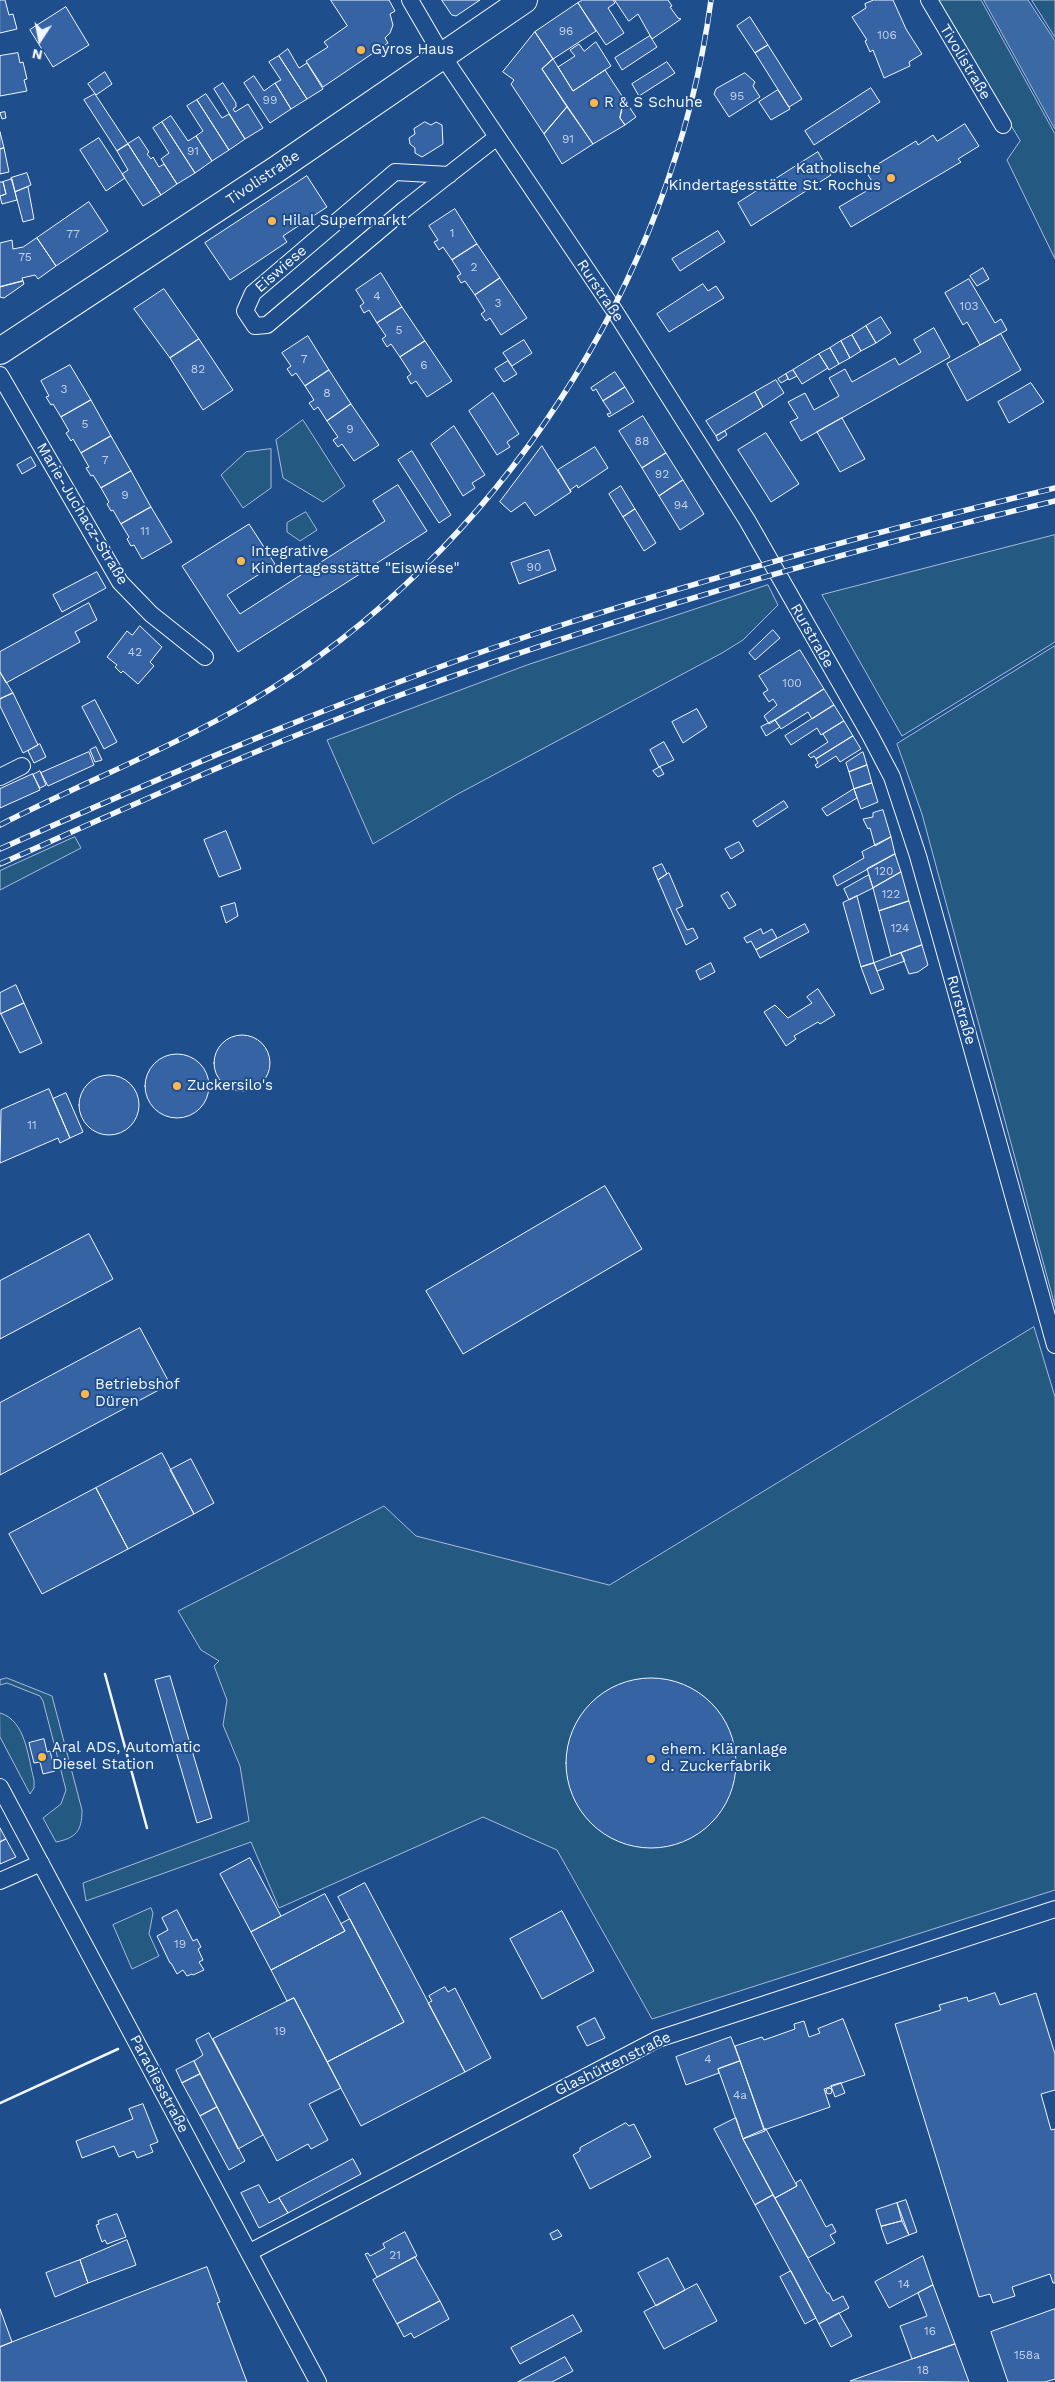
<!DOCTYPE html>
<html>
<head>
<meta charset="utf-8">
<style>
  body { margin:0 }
  #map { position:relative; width:1055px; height:2382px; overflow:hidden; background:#1f4e8c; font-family:"Work Sans",sans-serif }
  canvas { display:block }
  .north { position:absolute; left:15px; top:15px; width:50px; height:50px; -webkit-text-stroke:4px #1f4e8c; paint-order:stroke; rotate:191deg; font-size:14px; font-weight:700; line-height:20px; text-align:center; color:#f2f6ff }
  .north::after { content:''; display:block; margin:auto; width:18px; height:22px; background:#f2f6ff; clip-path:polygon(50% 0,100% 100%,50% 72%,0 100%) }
</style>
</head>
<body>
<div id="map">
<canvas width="1055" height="2382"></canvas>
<div class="north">N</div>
</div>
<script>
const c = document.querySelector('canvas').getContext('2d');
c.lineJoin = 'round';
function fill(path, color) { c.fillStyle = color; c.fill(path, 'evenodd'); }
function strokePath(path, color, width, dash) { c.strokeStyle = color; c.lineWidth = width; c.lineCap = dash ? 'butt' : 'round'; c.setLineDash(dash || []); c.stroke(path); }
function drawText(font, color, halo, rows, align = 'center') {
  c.font = font + ' "Work Sans",sans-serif'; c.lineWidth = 4; c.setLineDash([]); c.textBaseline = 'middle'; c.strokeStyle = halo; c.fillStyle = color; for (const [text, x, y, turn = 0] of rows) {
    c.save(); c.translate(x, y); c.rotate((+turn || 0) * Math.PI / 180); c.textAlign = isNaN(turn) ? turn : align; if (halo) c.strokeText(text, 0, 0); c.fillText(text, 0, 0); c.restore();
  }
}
const green = new Path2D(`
  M936,0h45l74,134v125l-48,-99 13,-19z
  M1032,0h23v37z
  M303,420l42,66 -22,16 -40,-24 -7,-38z
  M271,449v39l-28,20 -22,-33 25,-23z
  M306,512l11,18 -17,11 -13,-9v-9z
  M1055,535v107l-153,94 -80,-141z
  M768,585l10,20 -35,35 -21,13 -266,142 -83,49 -46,-104 200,-75z
  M1055,646v660l-133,-492 -25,-70z
  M75,837l6,11 -81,42v-19z
  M1034,1327l21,70v493l-403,129 -95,-169 -74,-33 -204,91 -28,-66 -165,59 -3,-18 166,-62 -9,-55 -17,-41 4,-25 -13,-34 5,-5 -18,-11 -23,-39 206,-105 32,30 193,49z
  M7,1678l45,18 30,114c0,21 -6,28 -26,32l-13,-24 18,-14 5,-14 -23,-89 -3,-5 -33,-13 -7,2v-5z
  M0,1713c26,7 28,45 34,67v8l-4,6 -30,-57z
  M151,1908l2,5 -4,21 10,22 -27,13 -19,-44z`);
fill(green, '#245a82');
strokePath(green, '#a8bbd7', 1);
const water = new Path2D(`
  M984,0h44l27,41v88z`);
fill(water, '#3b69a3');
strokePath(water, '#a8bbd7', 1);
const building = new Path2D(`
  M0,0h5l4,15 4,-1 4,15 -17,4z
  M331,0h58l6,11 -5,3 3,11 -3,8 -5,5 3,5 -65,44 -17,-26 22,-14 -4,-5 23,-16z
  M442,0h38l-24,16 -4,-1z
  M583,0h30l2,3 -7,5 16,25 -18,12 -28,-42z
  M615,0h53l4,6 -2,1 8,11 3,1 -29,20 -14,-25 -9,7z
  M874,0h19l13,29 16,25 -13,8 1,4 -26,12 -11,-28 -3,2 -5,-11 2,-1 -15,-23 14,-9 -1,-4z
  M578,3l18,28 -43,28 -18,-27z
  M66,7l23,38 -36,22 -23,-37z
  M750,17l18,28 -13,8 -18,-27z
  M535,32l18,27 -11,10 25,38 -23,27 -33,-50 3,-4 -11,-8z
  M650,36l7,11 -35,23 -7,-12z
  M596,42l15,24 -38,25 -15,-24 17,-11 -5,-6 9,-6 5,7z
  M768,45l34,54 -13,8 -34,-54z
  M288,49l11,19 8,-5 16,26 -16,10 -28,-43z
  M18,53l2,10 3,-1 4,17 -3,1 3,11 -27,5v-40z
  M279,56l28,43 -16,10 -16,-26 6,-3 -12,-18z
  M553,59l20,32 32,-21 19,29 -4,19 5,7 -32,19 -51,-75z
  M667,62l8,11 -36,23 -7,-12z
  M105,72l7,12 -16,11 -8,-11z
  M745,73l10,9 -2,4 7,11 -31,20 -15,-23 2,-5z
  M254,76l10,15 11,-8 16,26 -21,14 -26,-40z
  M223,83l13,20v4l-3,2 2,3 13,-8 15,24 -18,11 -31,-50z
  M871,88l9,14 -66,43 -9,-14z
  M778,90l12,19 -19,11 -12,-18z
  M95,94l33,50 -11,7 -33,-51z
  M206,94l16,24 7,-4 16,25 -16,11 -32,-50z
  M624,99l12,18 -11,8 -5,-7z
  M197,100l32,50 -17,11 -16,-25 7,-5 -16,-25z
  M567,107l26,37 -31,20 -18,-30z
  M5,112l1,6 -4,1 -2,-6z
  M171,116l17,25 8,-5 16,25 -17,12 -33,-51z
  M162,122l33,51 -18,11 -16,-25 8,-6 -16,-25z
  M425,122l6,3 5,-3 6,3 1,19 -21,13 -7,-4v-5l-5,-4 -1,-6 6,-4 -1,-5z
  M965,124l14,22 -21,13 3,3 -110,65 -12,-20 36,-21 -7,-11 12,-7 -2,-4 38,-23 2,4 15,-10 4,6z
  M0,132l4,16 -4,1z
  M139,137l10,15 -2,2 4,5 2,-2 6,10 5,-3 13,20 -16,11 -33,-51z
  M99,138l26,40 -19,13 -26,-41z
  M128,144l33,51 -18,11 -21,-32 6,-4 -11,-19z
  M4,148l5,24 -9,2v-25z
  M818,152l13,23 -80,51 -13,-23z
  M27,173l4,12 -16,7 -4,-14z
  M307,176l20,31 -44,29 4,6 -57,38 -25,-37z
  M12,179l5,21 -15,4 -2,-8 6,-2 -3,-12z
  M0,182h3l3,12 -6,2z
  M28,187l6,32 -11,3 -8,-30z
  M89,202l19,29 -52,35 -19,-28z
  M455,209l22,35 -25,16 -9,-13 -4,3 -5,-8 4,-2 -9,-14z
  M718,231l7,11 -45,29 -8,-12z
  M37,238l19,28 -18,13 -3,-4 -13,3 1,3 -23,6v-44l12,-3 1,9 10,-2z
  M477,244l23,34 -25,17 -10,-14 -4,2 -4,-7 4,-2 -9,-14z
  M983,268l6,11 -12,7 -7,-10z
  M381,273l21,34 -25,16 -8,-13 -5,3 -4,-7 4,-3 -8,-13z
  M500,278l27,40 -26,17 -11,-17 -4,3 -5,-7 4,-3 -10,-16z
  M969,279l26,44 6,-4 6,11 -27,15 -13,-23 -4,3 -18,-32z
  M23,281l1,3 -20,14 -4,-1v-10z
  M703,284l5,7 8,-5 8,12 -55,34 -12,-18z
  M164,289l35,50 -29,19 -36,-49z
  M402,307l23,34 -25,16 -9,-13 -4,3 -5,-8 4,-3 -9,-13z
  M881,317l10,16 -15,10 -10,-17z
  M866,326l10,17 -15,8 -9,-16z
  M934,328l16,29 -149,84 -11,-19 8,-4 -10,-16 17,-9 9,17 25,-14 -10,-18 16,-9 7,13 43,-24 4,7 22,-13 -7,-12z
  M1001,334l20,36 -54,31 -20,-37z
  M852,335l9,16 -11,7 -9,-17z
  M308,336l21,34 -24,16 -9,-13 -4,3 -5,-7 4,-3 -9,-13z
  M199,339l34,51 -30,20 -33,-52z
  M524,340l8,13 -20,13 -9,-13z
  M425,341l27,40 -25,16 -11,-16 -5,3 -4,-7 4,-3 -11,-17z
  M841,341l9,17 -11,6 -9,-16z
  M830,348l9,16 -10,6 -10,-16z
  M819,354l9,14 -26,16 -9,-14z
  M508,361l9,13 -13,8 -9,-13z
  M70,365l21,35 -30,17 -8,-13 -2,1 -5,-8 3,-1 -8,-15z
  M329,370l22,34 -24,17 -9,-14 -4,3 -5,-7 5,-3 -9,-14z
  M793,370l4,6 -8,4 -3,-6z
  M615,372l10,15 -22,14 -7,-12 -3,2 -2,-3z
  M786,374l2,5 -7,4 -3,-4z
  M776,380l8,13 -21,14 -8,-15z
  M1031,383l13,19 -35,21 -11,-21z
  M625,387l9,15 -25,15 -2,-3 4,-1 -8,-12z
  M755,392l8,15 -47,29 -10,-15z
  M493,393l26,41 -12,8 3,5 -13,8 -28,-44z
  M91,400l20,36 -30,17 -8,-14 -2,2 -5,-8 3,-2 -8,-14z
  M351,404l28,41 -25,16 -12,-17 -4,3 -5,-7 5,-3 -11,-16z
  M643,416l23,37 -24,15 -23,-37z
  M842,418l23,41 -25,13 -23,-40z
  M454,426l31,49 -13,8 3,5 -12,8 -32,-52z
  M725,431l2,4 -9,6 -2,-5z
  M766,433l33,51 -28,18 -33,-52z
  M111,436l20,35 -30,17 -8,-13 -2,1 -5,-8 3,-1 -8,-14z
  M542,446l29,46 -36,24 -10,-14 -14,10 -11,-10z
  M595,447l13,21 -30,20 -1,-3 -7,5 1,2 -13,-22z
  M412,451l39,64 -12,8 -41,-63z
  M666,453l17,27 -24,16 -17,-28z
  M31,457l5,9 -14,8 -5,-9z
  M131,471l20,36 -30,17 -8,-14 -2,1 -4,-7 2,-2 -8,-14z
  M683,480l21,34 -24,16 -21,-34z
  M398,485l29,46 -189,121 -56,-86 67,-42 26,40 -48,31 13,19 145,-93 -12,-20z
  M621,486l14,23 -12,8 -14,-23z
  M151,507l21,35 -30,17 -8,-14 -3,1 -4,-7 2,-2 -8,-13z
  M635,509l21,34 -12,8 -21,-34z
  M549,550l7,20 -37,14 -8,-21z
  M97,572l9,16 -44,24 -9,-17z
  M89,603l8,17 -22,12 5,10 -74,41 -6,-11v-20z
  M140,626l22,21 -12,15 4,4 -16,18 -15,-13 -2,2 -6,-6 2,-2 -10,-8 20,-26 5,4z
  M773,630l7,8 -25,22 -6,-7z
  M800,650l24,39 -55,35 -5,-8 13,-11 -4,-6 -4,3 -6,-9 5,-3 -9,-14z
  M0,672l13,21 -13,6z
  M824,689l10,16 -22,14 -4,-7 -27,17 -6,-9z
  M13,693l25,52 -15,8 -23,-47v-7z
  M95,700l22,42 -13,7 -22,-42z
  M834,705l10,16 -23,14 -4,-7 -26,17 -6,-9z
  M697,709l10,18 -24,16 -11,-21z
  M775,720l5,7 -14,9 -5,-9z
  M844,721l9,15 -37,23 -2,-3 -3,2 -3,-3 20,-13 -5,-8z
  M853,736l8,13 -21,13 -4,-6 -19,12 -2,-3 3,-2 -2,-4z
  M664,742l10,18 -15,7 -9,-17z
  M40,744l6,13 -12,6 -6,-12z
  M96,747l6,13 -7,2 -5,-12z
  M89,752l5,13 -46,21 -7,-13z
  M863,752l4,13 -18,7 -3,-9z
  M867,765l5,18 -18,6 -5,-17z
  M660,767l4,7 -6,3 -5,-6z
  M40,771l6,14 -6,3 -7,-13z
  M33,774l7,16 -40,18v-19z
  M872,783l6,19 -17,7 -7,-20z
  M854,789l3,9 -30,18 -5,-7z
  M784,801l4,6 -31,20 -4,-6z
  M883,810l8,27 -16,9 -5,-18 -2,1 -5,-10 10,-2v-4z
  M226,831l15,38 -22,8 -15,-37z
  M891,837l4,17 -58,32 -4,-10 31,-18 -2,-6z
  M739,842l5,9 -13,8 -6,-10z
  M895,854l6,18 -28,16 -6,-19z
  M662,864l5,10 -9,6 -5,-12z
  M901,872l8,29 -30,10 -6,-23z
  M669,873l14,33 -7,3 4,7 7,14 6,-2 5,10 -12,7 -28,-65z
  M869,875l4,13 -24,12 -5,-11z
  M728,892l8,13 -7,4 -8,-13z
  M857,896l17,67 -13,4 -18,-64z
  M909,901l13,44 -31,11 -12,-45z
  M235,903l3,13 -12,7 -5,-16z
  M805,924l4,8 -49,26 -4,-8z
  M761,929l2,5 9,-5 5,9 -21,12 -5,-9 -4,2 -3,-5z
  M922,945l6,20 -10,7 -9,2 -8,-21z
  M901,953l4,8 -28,10 -3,-8z
  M711,963l4,9 -15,8 -4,-9z
  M874,963l10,26 -13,5 -10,-27z
  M16,985l8,18 -24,11v-21z
  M818,989l17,26 -15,9 -2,-2 -24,14 2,3 -10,7 -22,-34 11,-7 13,13 24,-15 -5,-6z
  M24,1003l18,40 -22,10 -19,-39z
  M214 1063a28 28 0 1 1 56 0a28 28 0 1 1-56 0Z
  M145 1086a32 32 0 1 1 64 0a32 32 0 1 1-64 0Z
  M79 1105a30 30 0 1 1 60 0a30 30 0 1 1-60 0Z
  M49,1089l21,49 -10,5 -2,-5 -58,25 1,-53z
  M66,1093l17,39 -13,6 -17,-39z
  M605,1186l37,63 -179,105 -37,-63z
  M89,1234l24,45 -113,60v-58z
  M140,1328l30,56 -170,91v-72z
  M162,1453l32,61 -66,35 -32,-61z
  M191,1459l23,44 -20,11 -24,-44z
  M96,1488l32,61 -86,45 -33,-60z
  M170,1676l42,142 -15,5 -42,-143z
  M566 1763a85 85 0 1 1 170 0a85 85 0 1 1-170 0Z
  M44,1739l3,13 3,-1 5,20 -12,3 -3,-12 -6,1 -5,-20z
  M0,1828l6,11 -6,3z
  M6,1839l10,18 -16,7v-22z
  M250,1858l31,58 -30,16 -31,-58z
  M365,1883l100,189 -104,54 -34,-64 77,-40 -66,-125z
  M325,1894l20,37 -74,39 -20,-38z
  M177,1910l16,31 4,-2 4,8 -3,2 5,11 -4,2 5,8 -11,5 -1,-1 -5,2 -4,-6 -6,4 -6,-11h-1l-13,-27 11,-6 -6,-12z
  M562,1911l32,60 -52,28 -32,-60z
  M350,1919l54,103 -77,40 -33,-64 -7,3 -16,-31 74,-39 -4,-7z
  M445,1987l3,5 7,-4 36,70 -26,14 -37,-69 4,-2 -3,-5z
  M995,1993l5,12 36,-12 19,61v36l-14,4 10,36 4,-1v154h-2l-3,-9 -38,13 3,9 -22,7 -3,-9 -11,3 -84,-273 46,-14 -2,-5 28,-8 1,4z
  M294,1998l47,90 -32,16 19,36 -17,9 -3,-5 -31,17 -64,-122z
  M595,2018l10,20 -18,8 -10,-19z
  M843,2019l22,56 -41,14 6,18 -66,23 -29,-84 27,-9 2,3 31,-11 -1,-5 10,-3 5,16 11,-4 -2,-4z
  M209,2033l54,102 -25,14 -44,-88 9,-6 -7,-15z
  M731,2037l9,24 -22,8 1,4 -33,12 -10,-28z
  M194,2061l6,13 -18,9 -6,-13z
  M740,2061l25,70 -22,8 -25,-70z
  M200,2074l17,33 -17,9 -18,-33z
  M841,2083l4,10 -10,4 -4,-11z
  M826 2091a3 3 0 1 1 6 0a3 3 0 1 1-6 0Z
  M143,2104l15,38 -8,3 3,7 -16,6 -3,-7 -15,6 -5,-11 -32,12 -6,-17 57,-22 -4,-10z
  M217,2107l28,54 -16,9 -29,-54z
  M736,2118l7,21 30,56 -18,10 -41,-76z
  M626,2123l3,3 5,-2 17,33 -61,32 -17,-34 7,-4v-3z
  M766,2129l31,57 -22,12 -32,-59z
  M353,2159l8,15 -73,39 -9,-15z
  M801,2180l25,47 6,-3 4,8 -6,3 5,8 -27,15 -33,-60 22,-12 -1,-3z
  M259,2185l10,18 10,-5 9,15 -29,15 -18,-35z
  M773,2195l54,98h2l4,8 10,-5 6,12 -30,16 -64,-119z
  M906,2200l11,32 -8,3 -12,-32z
  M897,2203l5,18 -21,5 -5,-16z
  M117,2214l9,23 -19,7 -2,-4 -3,2 -6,-17 3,-1 -1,-3z
  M902,2221l7,14 -22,9 -6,-17z
  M558,2230l4,6 -9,4 -3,-6z
  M405,2232l12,24 -40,21 -12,-23 3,-1 2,3 15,-8 -2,-4z
  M127,2240l9,25 -48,18 -8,-23z
  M923,2256l10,29 -44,23 -14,-26z
  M415,2257l25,44 -43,23 -24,-44z
  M668,2258l17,32 -29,16 -18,-33z
  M80,2260l8,23 -33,14 -9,-24z
  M207,2267l13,35 -3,1 30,79h-247v-35z
  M791,2271l25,47 -11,6 -25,-47z
  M697,2284l20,37 -53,28 -20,-37z
  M933,2285l22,59 -43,15 -12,-33 27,-10 -9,-23z
  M440,2301l9,18 -35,19 -3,-5 -7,4 -7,-13z
  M0,2309l12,33 -12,5z
  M1055,2309v70l-10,3h-37l-17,-50z
  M839,2313l13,23 -21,11 -12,-23z
  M573,2315l9,16 -62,33 -9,-16z
  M955,2344l14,38 -119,-1 62,-22z
  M565,2357l8,14 -21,11h-34z`);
fill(building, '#3563a3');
strokePath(building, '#f2f6ff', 1);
const street = new Path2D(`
  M410,0l32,55 172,255 133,210 123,215 22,42 26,79 137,489
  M929,0l74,125
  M449,175l-54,-3 -142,121 -8,18 10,15 12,-1 138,-116 92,-72
  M0,375l120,207 31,32 54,43
  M0,777l22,-11
  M0,1787l318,595
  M0,1881l41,-18
  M250,2252l408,-213 397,-130`);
const primary = new Path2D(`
  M0,351l277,-182 247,-169`);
strokePath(street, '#f2f6ff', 18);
strokePath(primary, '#f2f6ff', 28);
strokePath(street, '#1f4e8c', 16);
strokePath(primary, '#1f4e8c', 26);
const rail = new Path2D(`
  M0,825c84,-43 172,-77 253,-125 245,-147 420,-418 458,-700
  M0,849c186,-83 374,-164 568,-226 161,-51 323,-95 487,-135
  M0,864c137,-61 273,-123 414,-174 210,-76 424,-137 641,-189`);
strokePath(rail, '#f2f6ff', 5.5);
strokePath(rail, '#1f4e8c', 4, [11]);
strokePath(new Path2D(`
  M105,1674l42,154
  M0,2103l118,-54`), '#f2f6ff', 2.5);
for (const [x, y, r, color] of [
  [361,50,5,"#ffb74d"],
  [594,103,5,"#ffb74d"],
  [891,178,5,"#ffb74d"],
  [272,221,5,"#ffb74d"],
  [241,561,5,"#ffb74d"],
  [177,1086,5,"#ffb74d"],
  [85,1394,5,"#ffb74d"],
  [42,1757,5,"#ffb74d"],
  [651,1759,5,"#ffb74d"]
]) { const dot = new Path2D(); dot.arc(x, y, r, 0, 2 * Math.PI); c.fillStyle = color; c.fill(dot); strokePath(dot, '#1f4e8c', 2); }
drawText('12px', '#c3d1e8', null, [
  ["96",566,31],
  ["106",887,35],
  ["95",737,96],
  ["99",270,100],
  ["91",568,139],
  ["91",193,151],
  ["1",452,233],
  ["77",73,234],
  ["75",25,257],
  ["2",474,267],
  ["4",377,296],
  ["3",498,303],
  ["103",969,306],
  ["5",399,330],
  ["7",304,359],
  ["6",424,365],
  ["82",198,369],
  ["3",64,389],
  ["8",327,393],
  ["5",85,424],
  ["9",350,429],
  ["88",642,441],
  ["7",105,460],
  ["92",662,474],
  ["9",125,495],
  ["94",681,505],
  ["11",145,531],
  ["90",534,567],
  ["42",135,652],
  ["100",792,683],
  ["120",884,871],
  ["122",891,894],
  ["124",900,928],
  ["11",32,1125],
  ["19",180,1944],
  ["19",280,2031],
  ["4",708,2059],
  ["4a",740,2095],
  ["21",395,2255],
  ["14",904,2284],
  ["16",930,2331],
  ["158a",1027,2355],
  ["18",923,2370]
]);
drawText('15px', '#f2f6ff', '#1f4e8c', [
  ["Gyros Haus",371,50],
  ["R & S Schuhe",604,103],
  ["Katholische",881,169,"right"],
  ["Kindertagesstätte St. Rochus",881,186,"right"],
  ["Hilal Supermarkt",282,221],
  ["Integrative",251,552],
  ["Kindertagesstätte \"Eiswiese\"",251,569],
  ["Zuckersilo's",187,1086],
  ["Betriebshof",95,1385],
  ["Düren",95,1402],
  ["Aral ADS, Automatic",52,1748],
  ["Diesel Station",52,1765],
  ["ehem. Kläranlage",661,1750],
  ["d. Zuckerfabrik",661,1767]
], 'left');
drawText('15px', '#f2f6ff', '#1f4e8c', [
  ["Tivolistraße",965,62,59],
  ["Tivolistraße",263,178,-34],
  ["Eiswiese",281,269,-41],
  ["Rurstraße",600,291,56],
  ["Marie-Juchacz-Straße",82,514,59],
  ["Rurstraße",812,636,60],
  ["Rurstraße",961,1010,74],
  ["Glashüttenstraße",613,2064,-26],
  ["Paradiesstraße",159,2084,62]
]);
</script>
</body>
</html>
